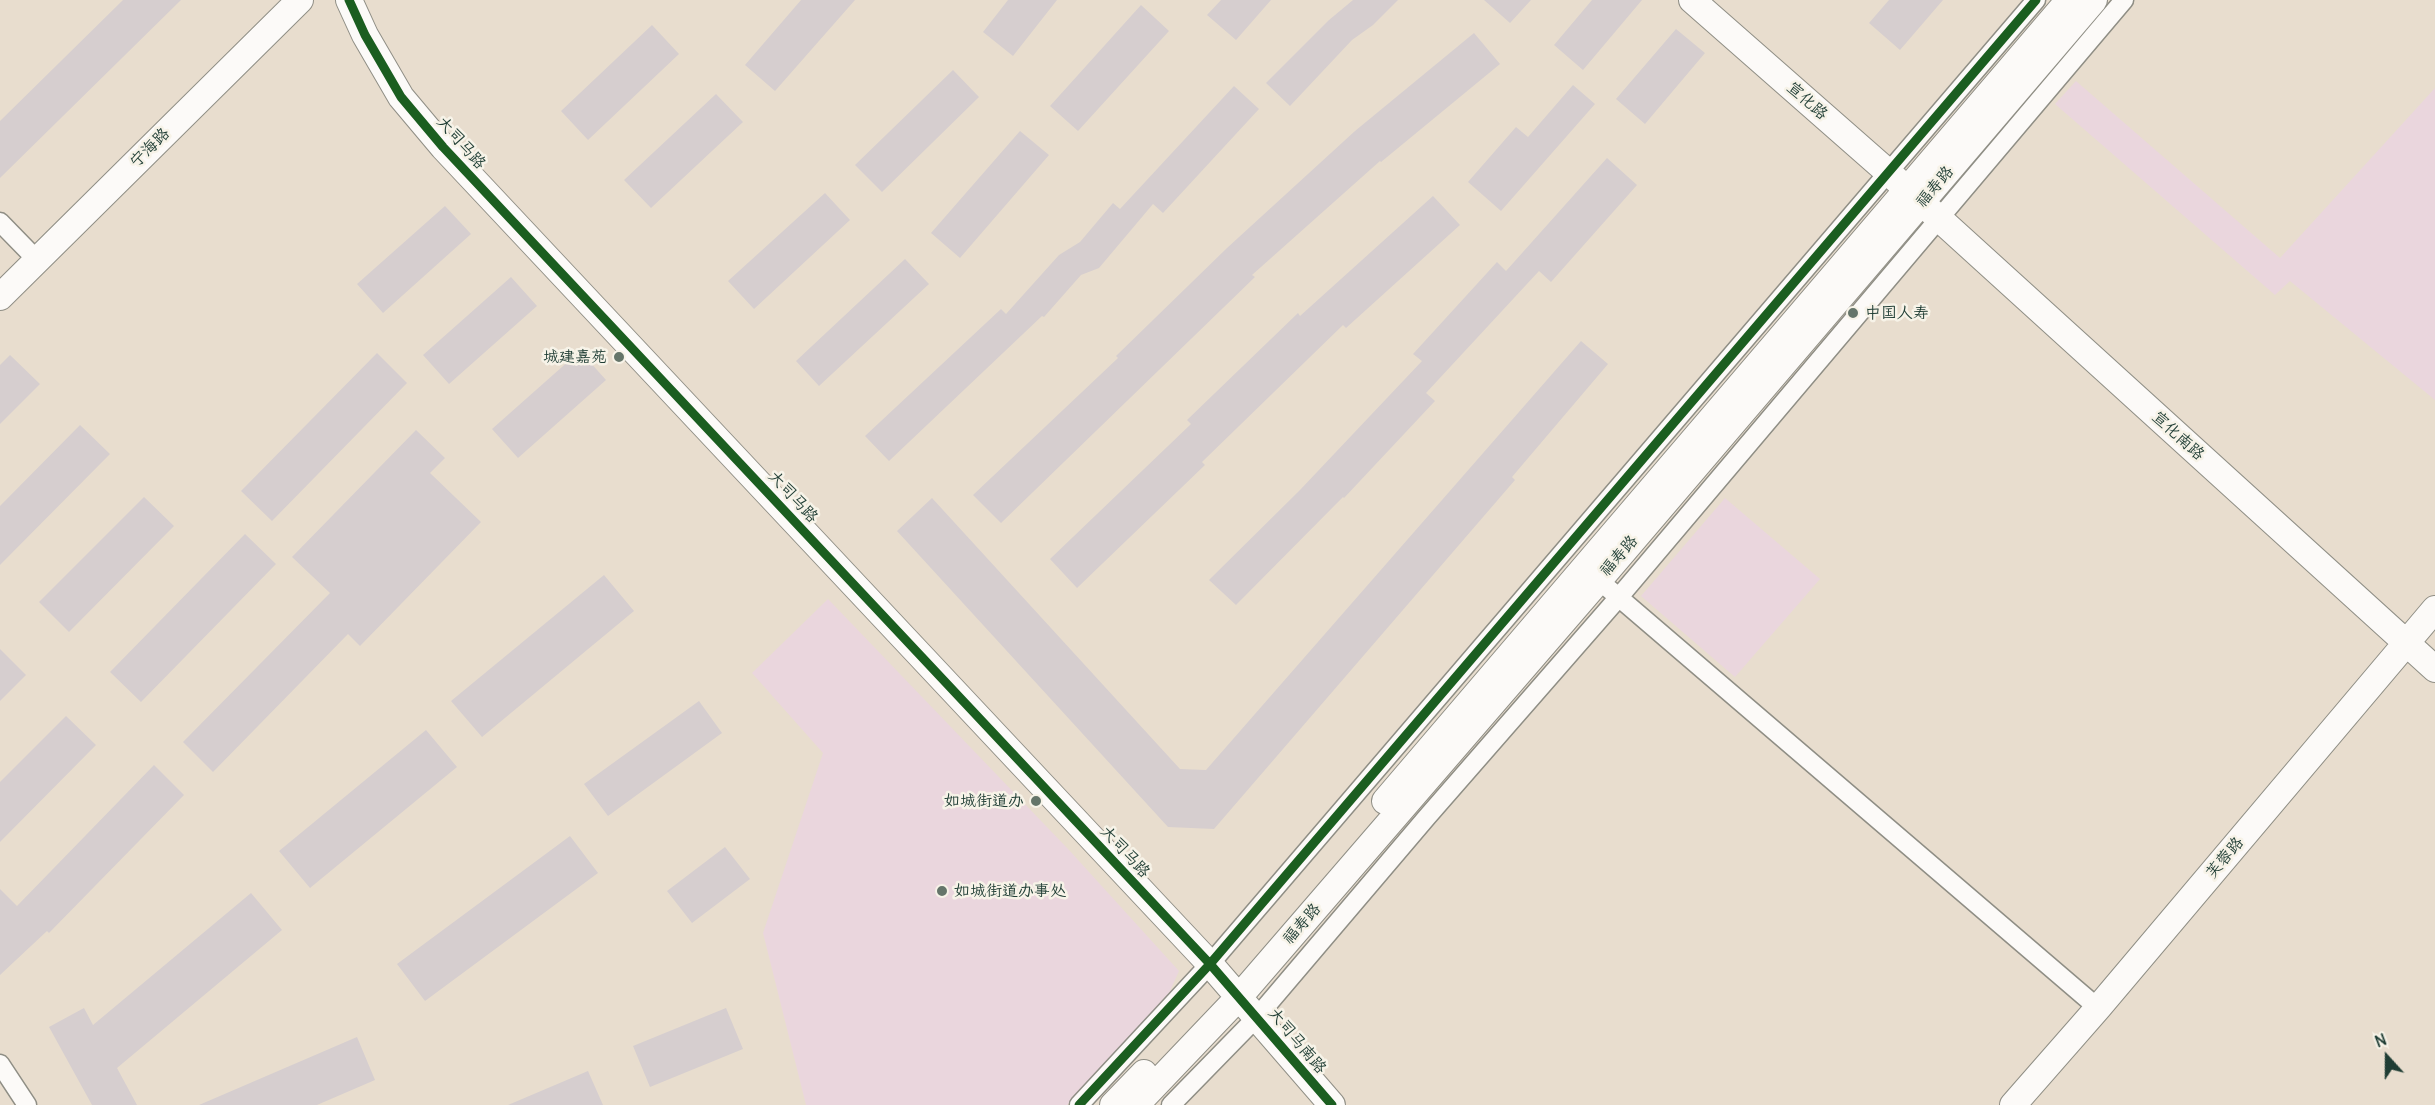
<!DOCTYPE html>
<html>
<head>
<meta charset="utf-8">
<style>
  body { margin:0 }
  #map { position:relative; width:2435px; height:1105px; overflow:hidden; background:#e8ddce; font-family:Delius,sans-serif }
  canvas { display:block }
  .north { position:absolute; left:2357px; top:1027px; width:60px; height:60px; -webkit-text-stroke:4px #f7f3e8; paint-order:stroke; rotate:339deg; font-size:16px; font-weight:700; line-height:24px; text-align:center; color:#1f3d34 }
  .north::after { content:''; display:block; margin:auto; width:21px; height:27px; background:#1f3d34; clip-path:polygon(50% 0,100% 100%,50% 72%,0 100%) }
</style>
</head>
<body>
<div id="map">
<canvas width="2435" height="1105"></canvas>
<div class="north">N</div>
</div>
<script>
const c = document.querySelector('canvas').getContext('2d');
c.lineJoin = 'round';
function fill(path, color) { c.fillStyle = color; c.fill(path, 'evenodd'); }
function strokePath(path, color, width, dash) { c.strokeStyle = color; c.lineWidth = width; c.lineCap = dash ? 'butt' : 'round'; c.setLineDash(dash || []); c.stroke(path); }
function drawText(font, color, halo, rows, align = 'center') {
  c.font = font + ' Delius,"LXGW WenKai TC",sans-serif'; c.lineWidth = 5; c.setLineDash([]); c.textBaseline = 'middle'; c.strokeStyle = halo; c.fillStyle = color; for (const [text, x, y, turn = 0] of rows) {
    c.save(); c.translate(x, y); c.rotate((+turn || 0) * Math.PI / 180); c.textAlign = isNaN(turn) ? turn : align; if (halo) c.strokeText(text, 0, 0); c.fillText(text, 0, 0); c.restore();
  }
}
fill(new Path2D(`
  M2076,81l204,177 155,-170v312l-145,-119 -15,14 -220,-191z
  M1725,498l95,81 -85,98 -94,-81z
  M828,599l241,251 110,121 -14,31 -98,103h-261l-43,-172 60,-180 -71,-80z`), '#ead6dd');
fill(new Path2D(`
  M123,0h58l-181,178v-57z
  M801,0h54l-80,91 -30,-26z
  M1008,0h49l-44,56 -30,-24z
  M1221,0h50l-35,40 -29,-25z
  M1353,0h45l-25,25 -21,15 -62,66 -24,-23 63,-63z
  M1484,0h47l-21,23z
  M1592,0h50l-59,70 -29,-25z
  M1889,0h54l-43,50 -31,-27z
  M1141,5l28,26 -91,100 -28,-25z
  M652,25l27,29 -91,86 -27,-29z
  M1676,29l29,24 -60,71 -29,-25z
  M1474,33l26,31 -119,98 -1,-1 -128,114 3,2 -254,246 -28,-28 145,-137 -2,-2 111,-108 128,-117z
  M953,70l26,27 -97,95 -27,-27z
  M1573,85l22,19 -94,107 -33,-29 48,-55 12,10z
  M1234,86l25,23 -96,104 -10,-9 -54,64 -18,7 -37,42 -2,-1 -153,145 -24,-25 136,-127 5,5 53,-59 21,-13 33,-39 7,6z
  M716,94l27,28 -92,86 -27,-28z
  M1020,131l29,24 -89,103 -29,-25z
  M1607,158l30,27 -86,97 -12,-11 -113,122 9,8 -91,97 -1,-1 -107,108 -27,-25 91,-90 122,-129 -9,-7 84,-92 9,9z
  M825,193l25,27 -96,89 -26,-28z
  M1433,196l27,29 -114,103 -3,-3 -141,137 3,3 -128,123 -27,-29 141,-135 -4,-4 111,-107 2,3z
  M445,206l26,28 -88,79 -26,-29z
  M905,259l24,25 -110,102 -23,-25z
  M511,277l26,29 -88,78 -26,-29z
  M1581,341l27,23 -96,113 3,3 -301,349 -46,-2 -271,-296 35,-33 248,271 26,1z
  M580,351l26,29 -88,78 -26,-29z
  M377,353l30,30 -135,138 -31,-30z
  M10,355l30,29 -40,40v-59z
  M80,425l30,29 -110,111v-59z
  M416,430l29,28 -15,15 51,49 -121,124 -12,-12 -135,138 -30,-30 147,-149 -38,-36z
  M144,497l30,29 -105,106 -30,-30z
  M245,534l31,30 -135,138 -31,-30z
  M604,575l30,36 -152,126 -31,-36z
  M0,649l26,26 -26,26z
  M699,701l23,32 -114,83 -24,-32z
  M66,716l30,29 -96,97v-60z
  M426,730l31,37 -147,121 -31,-37z
  M154,765l30,30 -135,138 -2,-2 -47,44v-86l17,17z
  M570,836l28,37 -173,128 -28,-37z
  M725,847l25,32 -58,44 -25,-32z
  M251,893l31,37 -165,138 20,37h-45l-43,-78 35,-19 9,17z
  M726,1008l17,41 -93,38 -17,-41z
  M357,1037l18,43 -58,25h-118z
  M588,1071l15,34h-95z`), '#d6cecf');
const street = new Path2D(`
  M0,222l37,38
  M1609,589l489,419
  M0,1064l27,41
  M1079,1105l131,-141 826,-964
  M1171,1105l86,-88 170,-200 192,-220 505,-597`);
const secondary = new Path2D(`
  M349,0l16,35 36,62 42,50 767,817 122,141
  M1692,0l197,173 546,496
  M0,297l300,-297
  M1385,801l684,-801
  M1113,1105l31,-32
  M1136,1105l103,-108 360,-417 495,-580
  M2013,1105l85,-97 337,-399`);
strokePath(street, '#8f8e85', 21);
strokePath(secondary, '#8f8e85', 28);
strokePath(street, '#fcfaf8', 18);
strokePath(secondary, '#fcfaf8', 26);
strokePath(new Path2D(`
  M349,0l16,35 36,62 42,50 767,817 122,141
  M1079,1105l131,-141 826,-964`), '#1b5e20', 9);
for (const [x, y, r, color] of [
  [1853,313,6,"#65756a"],
  [619,357,6,"#65756a"],
  [1036,801,6,"#65756a"],
  [942,891,6,"#65756a"]
]) { const dot = new Path2D(); dot.arc(x, y, r, 0, 2 * Math.PI); c.fillStyle = color; c.fill(dot); strokePath(dot, '#f7f3e8', 2); }
drawText('16px', '#1f3d34', '#f7f3e8', [
  ["宣化路",1807,101,41],
  ["大司马路",461,143,48],
  ["宁海路",150,148,-45],
  ["福寿路",1935,187,-50],
  ["宣化南路",2178,436,42],
  ["大司马路",793,497,47],
  ["福寿路",1619,556,-49],
  ["大司马路",1125,852,47],
  ["芙蓉路",2225,858,-50],
  ["福寿路",1302,924,-49],
  ["大司马南路",1297,1041,50]
]);
drawText('16px', '#1f3d34', '#f7f3e8', [
  ["中国人寿",1865,313],
  ["城建嘉苑",607,357,"right"],
  ["如城街道办",1024,801,"right"],
  ["如城街道办事处",954,891]
], 'left');
</script>
</body>
</html>
